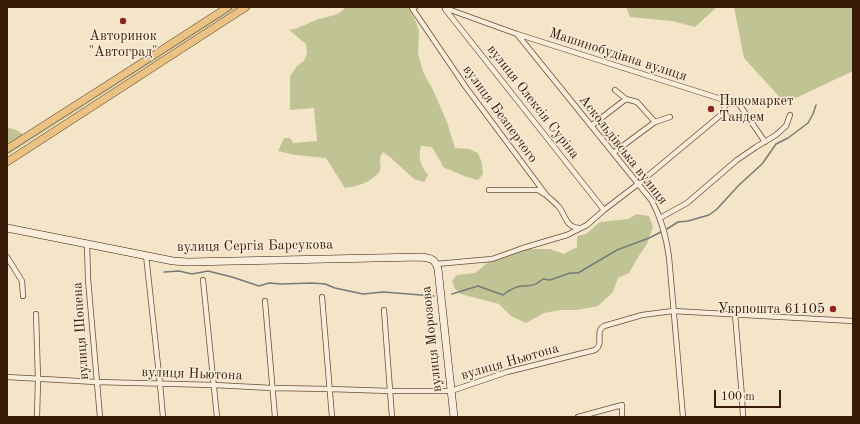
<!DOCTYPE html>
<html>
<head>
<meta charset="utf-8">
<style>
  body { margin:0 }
  #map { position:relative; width:860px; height:424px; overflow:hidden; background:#f4e4c8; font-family:"Old Standard TT",serif }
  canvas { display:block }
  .frame { position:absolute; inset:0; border:8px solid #391b08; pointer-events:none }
  .scale { position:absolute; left:714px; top:390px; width:67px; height:18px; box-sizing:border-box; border:2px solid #391b08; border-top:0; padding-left:5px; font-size:12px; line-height:14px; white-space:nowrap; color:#391b08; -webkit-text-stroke:3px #f8eddb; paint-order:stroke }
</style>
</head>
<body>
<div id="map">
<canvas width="860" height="424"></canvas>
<div class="frame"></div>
<div class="scale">100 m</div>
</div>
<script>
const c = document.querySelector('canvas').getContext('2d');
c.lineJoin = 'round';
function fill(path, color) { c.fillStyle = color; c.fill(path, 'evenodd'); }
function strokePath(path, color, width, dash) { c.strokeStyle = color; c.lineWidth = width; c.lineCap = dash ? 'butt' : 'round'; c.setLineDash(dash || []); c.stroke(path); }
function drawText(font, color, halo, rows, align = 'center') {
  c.font = font + ' "Old Standard TT",serif'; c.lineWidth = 3; c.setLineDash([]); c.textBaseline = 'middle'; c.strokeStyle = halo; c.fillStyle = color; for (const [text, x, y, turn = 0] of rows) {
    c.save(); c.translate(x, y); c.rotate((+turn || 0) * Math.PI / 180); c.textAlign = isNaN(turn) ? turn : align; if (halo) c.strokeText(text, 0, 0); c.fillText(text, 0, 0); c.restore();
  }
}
fill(new Path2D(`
  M235,7h3l-229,147 -1,-2z
  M345,7h63l8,15 3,9 -1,23 6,20 9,16 14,32 8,26 14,1 9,4 4,10 1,11 -5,6 -11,-3 -24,-10 -2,-5 -9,-15 -11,-1c-3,12 -1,19 7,29l-4,7 -10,-3 -24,-22 -7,-5c-6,10 -1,9 -3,18 -1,3 -3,5 -6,7 -8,7 -18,9 -29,11l-19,-30 -31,-3 -17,-4 6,-13h6l3,5 24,-2 -3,-33 -24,2v-34l7,-10 7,-5 3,-8 -1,-9 -17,-14c11,-2 17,-6 27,-10 10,-4 23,-3 29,-13z
  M626,7h91l-22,20 -23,-6 -42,-4z
  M734,7h119v64l-68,32 -41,-45z
  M7,128c5,0 13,3 16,7l-16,9z
  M637,214l12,2 4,11 -6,17 -9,13 -9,16 -11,5 -5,14 -15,14 -21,4h-16l-17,3 -18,10 -15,-7 -12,-12 -38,-10 -6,-5 -3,-8 5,-6 18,-2 15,-12 23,-9 16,-3h21l14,5 13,-7v-11l9,-2 14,-12 28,-3z`), '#c0c393');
strokePath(new Path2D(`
  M667,229l11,-7 10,-1 21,-6 8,-6 22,-24 23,-21 14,-20 12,-6 20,-15 5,-9 3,-9
  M164,272l15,-1 13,3 16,-3 24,6 27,9 10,-3 12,1 31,-1 13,1 10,4 28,6 20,-2 51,4
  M452,294l26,-8 25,9c5,-4 11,-8 18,-9 11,-1 12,1 22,-7l7,1 20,-7h8l39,-23 32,-12 12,-6`), '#767c75', 1.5);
const street = new Path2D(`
  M415,7l-3,1 53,78 82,110c4,3 8,7 12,11 7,9 7,21 21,21
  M445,8l72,26 204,65 3,2 1,3
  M445,9l159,201
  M517,34l135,167c10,19 14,35 17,56l14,160
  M615,90l11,9 11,3 18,20 15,-5
  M725,104l10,-1 4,1 26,38
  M591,126l35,-27
  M613,153l42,-31
  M489,190h49l6,4
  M660,218l27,-15 50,-43 19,-13 20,-12 10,-9 4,-11
  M87,243l1,36 12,138
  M146,255l14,129 3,33
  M7,257l15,24 1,15
  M436,264l56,-5 31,-11 44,-13 20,-10 17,-15 34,-26 84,-70 2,-3 1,-7
  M203,280l14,137
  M322,297l10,120
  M265,301l10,116
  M384,310l8,107
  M36,314l2,65 -1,38
  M735,314l7,83 1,20
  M7,377l89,5 118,3 58,3 58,1 60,2h61l56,-19 88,-22c10,-7 -1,-18 9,-24l38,-11 31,-4 180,10
  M578,417l44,-12v12`);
const secondary = new Path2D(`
  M7,228l166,33 15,1 233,-5c10,1 14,2 17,12l16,148`);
const primary = new Path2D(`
  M7,149l119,-76 102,-66
  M7,162l239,-155`);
strokePath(street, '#684d38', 6);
strokePath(secondary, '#391b08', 8);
strokePath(primary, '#391b08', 8);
strokePath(street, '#f8eddb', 4.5);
strokePath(secondary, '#f8eddb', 7);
strokePath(primary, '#eac284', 7);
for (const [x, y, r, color] of [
  [123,21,4,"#8f2418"],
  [711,109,4,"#8f2418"],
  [833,309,4,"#8f2418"]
]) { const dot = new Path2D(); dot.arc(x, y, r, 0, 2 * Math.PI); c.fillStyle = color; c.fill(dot); strokePath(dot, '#f8eddb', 1.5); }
drawText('14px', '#391b08', '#f8eddb', [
  ["Авторинок",123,36],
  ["\"Автоград\"",123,52],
  ["Пивомаркет",719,101,"left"],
  ["Тандем",719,117,"left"],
  ["Укрпошта 61105",825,309,"right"]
]);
drawText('14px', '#391b08', '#f8eddb', [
  ["Машинобудівна вулиця",618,55,18],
  ["вулиця Олексія Суріна",533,102,52],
  ["вулиця Безперчого",500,114,54],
  ["Аскольдівська вулиця",623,150,52],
  ["вулиця Сергія Барсукова",255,246,-1],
  ["вулиця Шопена",81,331,-94],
  ["вулиця Морозова",432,339,-96],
  ["вулиця Ньютона",510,362,-16],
  ["вулиця Ньютона",192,374,2]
]);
</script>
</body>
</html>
